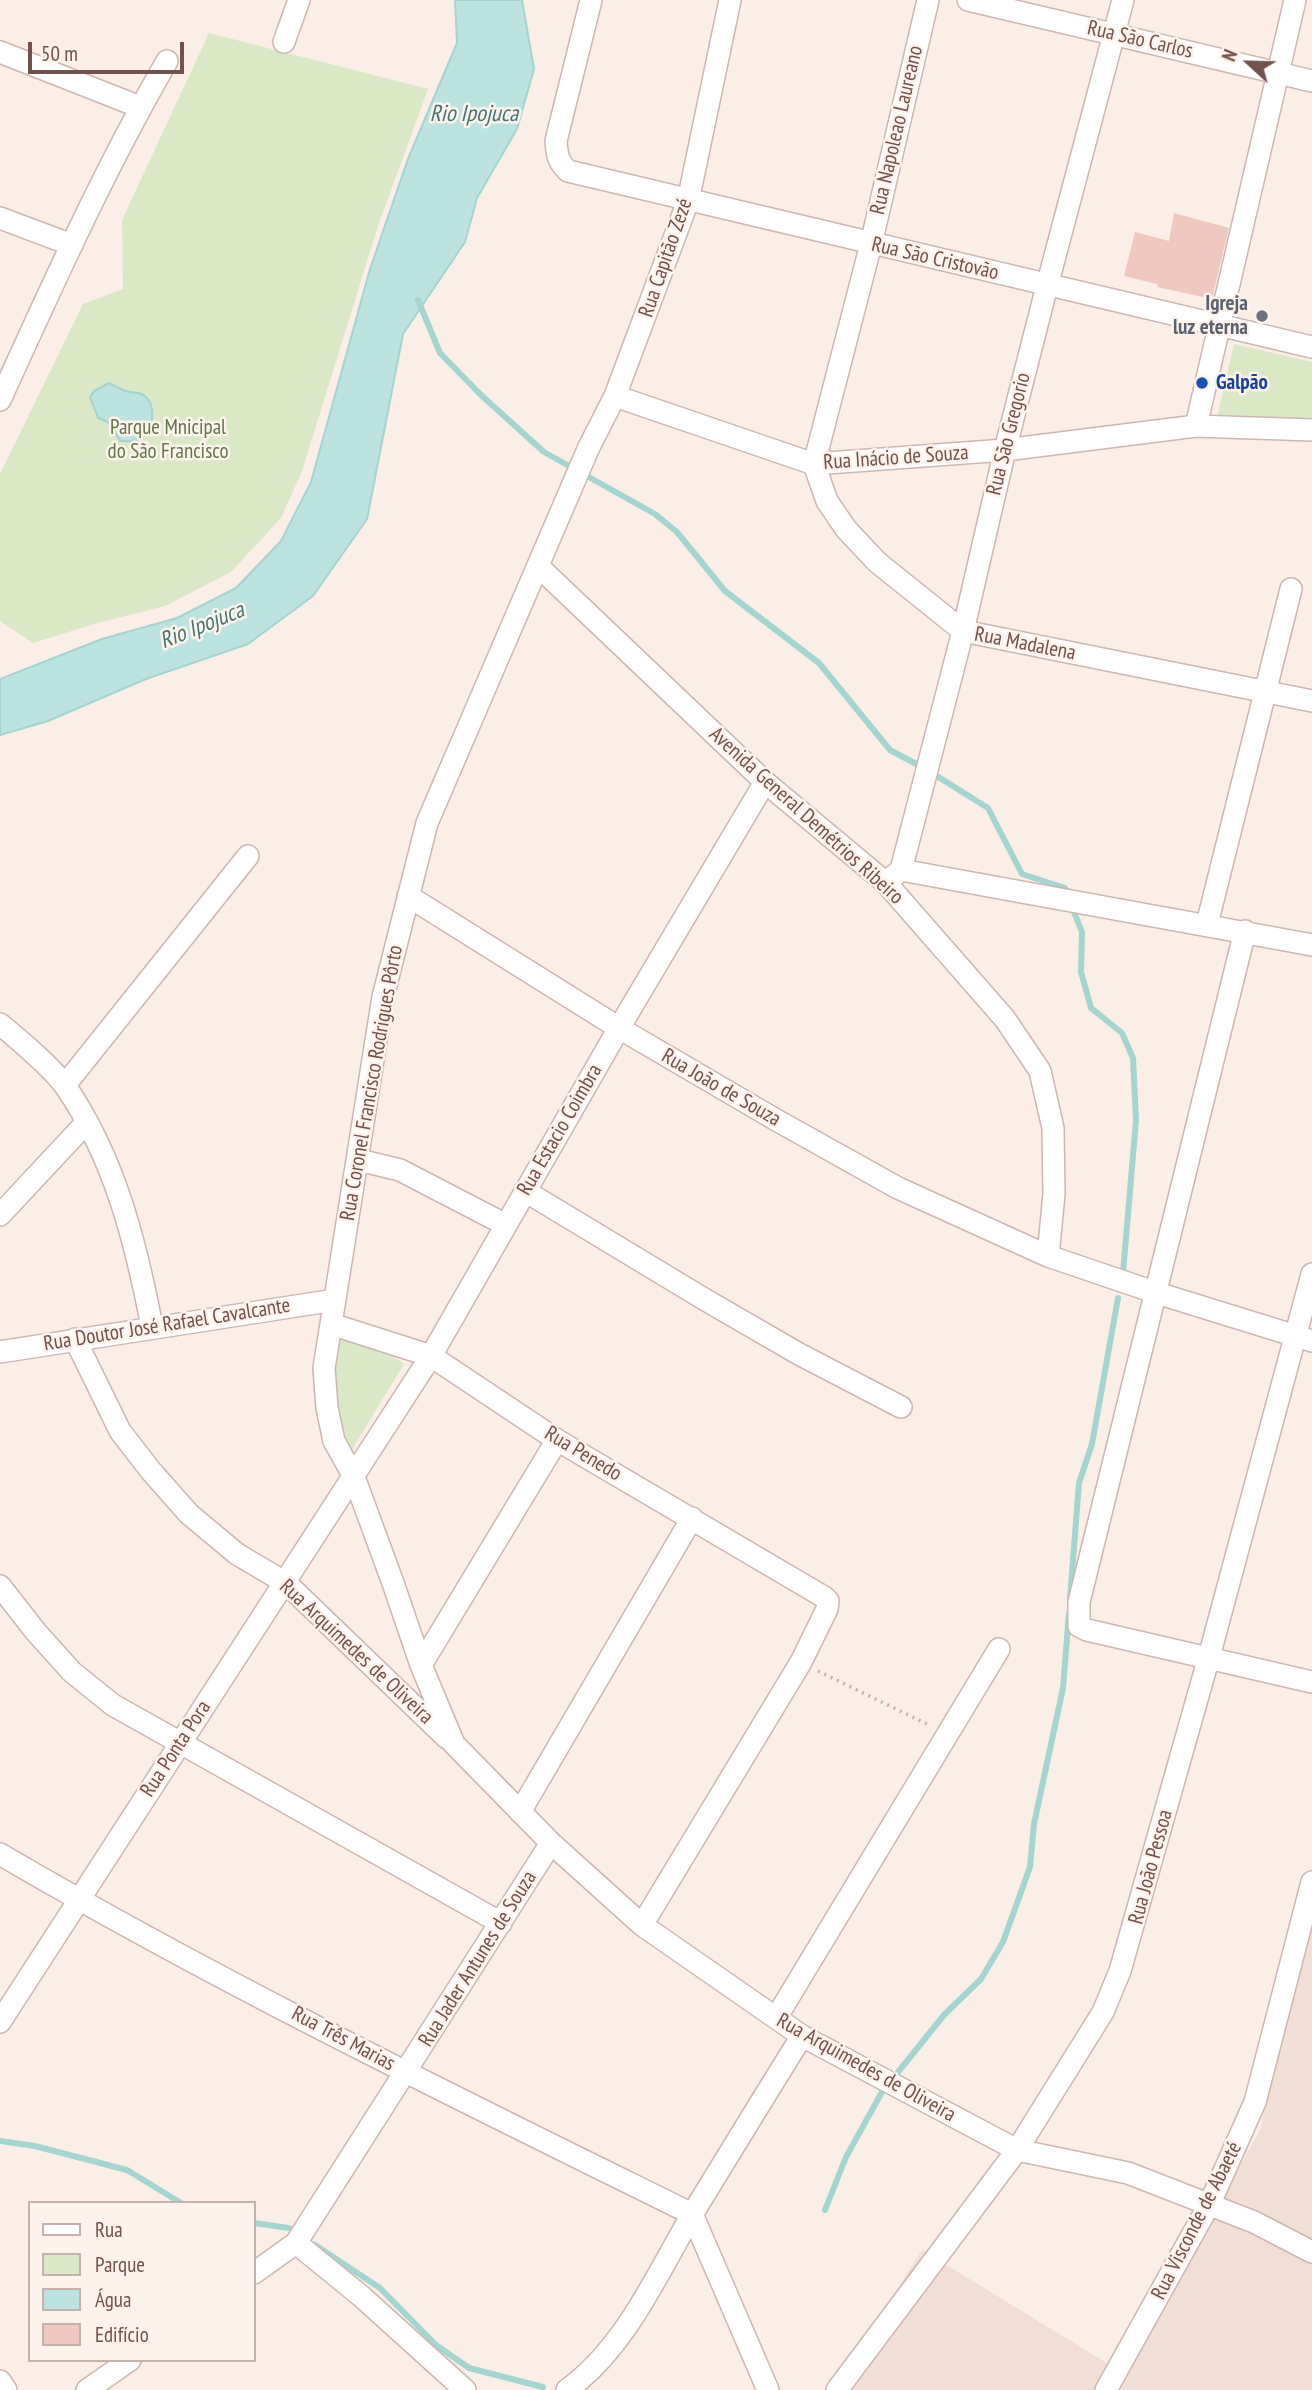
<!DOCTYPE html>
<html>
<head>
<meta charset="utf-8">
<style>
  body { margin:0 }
  #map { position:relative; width:1312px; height:2390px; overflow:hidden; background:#fbeee6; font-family:"PT Sans Narrow",sans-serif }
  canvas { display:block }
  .legend { position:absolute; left:28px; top:2201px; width:228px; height:161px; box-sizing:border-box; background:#fef3ec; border:2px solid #c6b2ac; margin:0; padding:9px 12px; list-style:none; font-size:21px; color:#73514c }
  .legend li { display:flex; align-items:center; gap:14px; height:35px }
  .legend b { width:35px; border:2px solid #c6b2ac }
  .north { position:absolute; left:1214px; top:28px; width:70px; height:70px; -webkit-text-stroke:5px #fef3ec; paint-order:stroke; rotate:292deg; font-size:19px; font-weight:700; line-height:28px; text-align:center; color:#73514c }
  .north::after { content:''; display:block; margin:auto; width:24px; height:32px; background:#73514c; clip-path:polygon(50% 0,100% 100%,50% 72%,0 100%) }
  .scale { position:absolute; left:28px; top:42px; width:156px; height:32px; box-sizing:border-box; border:4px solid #73514c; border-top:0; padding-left:9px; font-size:21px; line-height:24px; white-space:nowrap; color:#73514c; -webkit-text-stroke:5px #fef3ec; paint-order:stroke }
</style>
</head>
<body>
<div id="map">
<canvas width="1312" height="2390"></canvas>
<ul class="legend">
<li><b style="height:9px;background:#fff"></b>Rua</li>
<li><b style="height:19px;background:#dbe8c5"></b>Parque</li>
<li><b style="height:19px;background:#bce3e0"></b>Água</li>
<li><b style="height:19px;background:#efc8bf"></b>Edifício</li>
</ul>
<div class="north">N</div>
<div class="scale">50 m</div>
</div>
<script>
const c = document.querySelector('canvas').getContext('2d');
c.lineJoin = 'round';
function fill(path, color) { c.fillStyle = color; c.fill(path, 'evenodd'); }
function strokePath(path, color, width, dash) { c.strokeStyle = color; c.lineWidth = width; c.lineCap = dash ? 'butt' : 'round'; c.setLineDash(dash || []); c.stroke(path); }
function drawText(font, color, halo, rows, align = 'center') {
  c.font = font + ' "PT Sans Narrow",sans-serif'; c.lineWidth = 5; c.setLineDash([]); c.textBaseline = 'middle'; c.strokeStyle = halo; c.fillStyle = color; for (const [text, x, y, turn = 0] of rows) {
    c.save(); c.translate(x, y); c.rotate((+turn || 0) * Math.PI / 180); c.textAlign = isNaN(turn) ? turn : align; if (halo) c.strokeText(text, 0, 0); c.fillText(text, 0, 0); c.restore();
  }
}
fill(new Path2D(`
  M1312,1902v488h-478l88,-140 201,123 137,-243z`), '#f2ded5');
fill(new Path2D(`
  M209,33l219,56 -50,137 -76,245 -21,47 -50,54 -66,34 -71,18 -61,19 -33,-22v-147l83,-170 40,-15 -1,-69z
  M1234,344l78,18v64l-96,-5z
  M335,1317l69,47 -56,92 -16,-43z`), '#dbe8c5');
const water = new Path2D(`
  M455,0h67l12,69 -17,60 -40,69 -12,44 -62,92 -36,185 -54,77 -65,48 -102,35 -98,42 -48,14v-56l102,-40 75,-21 59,-30 45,-47 30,-59 59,-213 38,-110 49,-116z
  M109,383c7,3 13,8 21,9 5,1 11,0 16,5 11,11 7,38 -9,43 -5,2 -12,1 -17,1 -7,-12 -8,-19 -22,-23l-8,-21 4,-6z`);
fill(water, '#bce3e0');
strokePath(water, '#a3d5d1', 2);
strokePath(new Path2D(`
  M418,300l22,53 41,42 63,57 111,62 22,18 48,59 94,72 71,87 32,17
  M932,773l56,35 34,66 43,14 3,9
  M1072,907l10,25 -1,40 10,36 31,25 11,25 3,62 -13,153
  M1070,1598l9,-115 13,-39 26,-146
  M0,2141l35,5 92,24 54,33
  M825,2210l21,-53 36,-65 62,-77 37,-36 22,-37 27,-75 4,-43 29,-136 6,-75
  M254,2223l35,5
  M315,2245l65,43 56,57 33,23 74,19`), '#a3d5d1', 6);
fill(new Path2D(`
  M1174,213l55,15 -17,71 -55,-12v-3l-33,-8 11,-44 34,9z`), '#efc8bf');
const minor = new Path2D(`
  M591,0l-35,141c1,14 2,21 12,30l744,176
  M730,0l-42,201 -73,195 -26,51 -162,376 -44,174 -59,371 3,40 7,33 20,36 39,106 28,82 33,79 97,99 91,82 160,111 215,114 111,23 126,49 58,30
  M968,0l344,81
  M284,42l15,-42
  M0,52l140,55
  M0,218l72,27
  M615,396l199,68 191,-14 191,-24 116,4
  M0,400c52,-114 104,-230 167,-339
  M1196,426l99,-426
  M814,464l13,37 19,28 31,33 86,69 349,70
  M814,464l57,-220 57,-244
  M539,567l226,215 121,101 119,136 35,52 13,57 1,66 -6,62
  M901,870l62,-239 42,-181 42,-164 76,-286
  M890,879l11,-9 411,75
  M408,896l211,132 159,93 120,67 150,68 109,37 155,48
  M1207,924l84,-335
  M1245,931l-166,671v24l8,4 225,52
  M0,1024c19,16 52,43 66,63 49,72 70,156 86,240
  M65,1085l183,-229
  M359,1160l41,10 106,55
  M525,1191l179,108 95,55 102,53
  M0,1215l86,-92
  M331,1324l100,32 126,84 267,157 4,4 -1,8 -26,53 -159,263
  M75,1339l45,92 31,40 38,43 48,40 49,29 161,155
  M0,1352l335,-52
  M0,1586l36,46 36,40 41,33 388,218
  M421,1665l136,-225
  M520,1812l172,-294
  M0,1854c224,131 459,245 692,360l76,176
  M776,2018l223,-369
  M0,2022l431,-666 188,-328 146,-246
  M296,2243l65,53 104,94
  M254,2273l42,-30 255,-400
  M0,2381l6,9
  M87,2390l43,-30
  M567,2390c59,-43 90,-116 126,-177 36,-59 72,-118 109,-177
  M837,2390l180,-240 86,-138 17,-41 89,-314 103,-383
  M1106,2390l104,-187 45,-101 57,-220`);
strokePath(minor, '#ceb6b0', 24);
strokePath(new Path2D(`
  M818,1671l113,55`), '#d4aba3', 3.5, [2, 5]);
strokePath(minor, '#fff', 21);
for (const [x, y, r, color] of [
  [1262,316,7,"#6b7280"],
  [1202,383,7,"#1a4fb4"]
]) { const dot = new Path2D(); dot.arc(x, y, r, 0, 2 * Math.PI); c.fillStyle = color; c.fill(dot); strokePath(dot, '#fef3ec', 2.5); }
drawText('21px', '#73514c', '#fef3ec', [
  ["Rua São Carlos",1140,40,13],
  ["Rua Napoleao Laureano",897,130,-77],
  ["Rua Capitão Zezé",666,258,-71],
  ["Rua São Cristovão",935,259,13],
  ["Rua São Gregorio",1009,434,-76],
  ["Rua Inácio de Souza",896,458,-4],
  ["Rua Madalena",1025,644,11],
  ["Avenida General Demétrios Ribeiro",806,816,42],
  ["Rua Coronel Francisco Rodrigues Pôrto",372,1083,-80],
  ["Rua João de Souza",721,1088,30],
  ["Rua Estacio Coimbra",560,1130,-60],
  ["Rua Doutor José Rafael Cavalcante",167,1325,-9],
  ["Rua Penedo",583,1454,31],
  ["Rua Arquimedes de Oliveira",356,1652,43],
  ["Rua Ponta Pora",176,1749,-57],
  ["Rua João Pessoa",1151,1867,-75],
  ["Rua Jader Antunes de Souza",478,1959,-58],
  ["Rua Três Marias",343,2039,28],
  ["Rua Arquimedes de Oliveira",866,2068,29],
  ["Rua Visconde de Abaeté",1197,2221,-63]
]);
drawText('bold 21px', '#5b616d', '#fef3ec', [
  ["Igreja",1248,304],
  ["luz eterna",1248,328]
], 'right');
drawText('bold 21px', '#164399', '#fef3ec', [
  ["Galpão",1216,383]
], 'left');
drawText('21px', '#5f7845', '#fef3ec', [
  ["Parque Mnicipal",168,428],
  ["do São Francisco",168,452]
]);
drawText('italic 23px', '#417774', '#fef3ec', [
  ["Rio Ipojuca",474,114],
  ["Rio Ipojuca",202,626,-22]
]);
</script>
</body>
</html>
